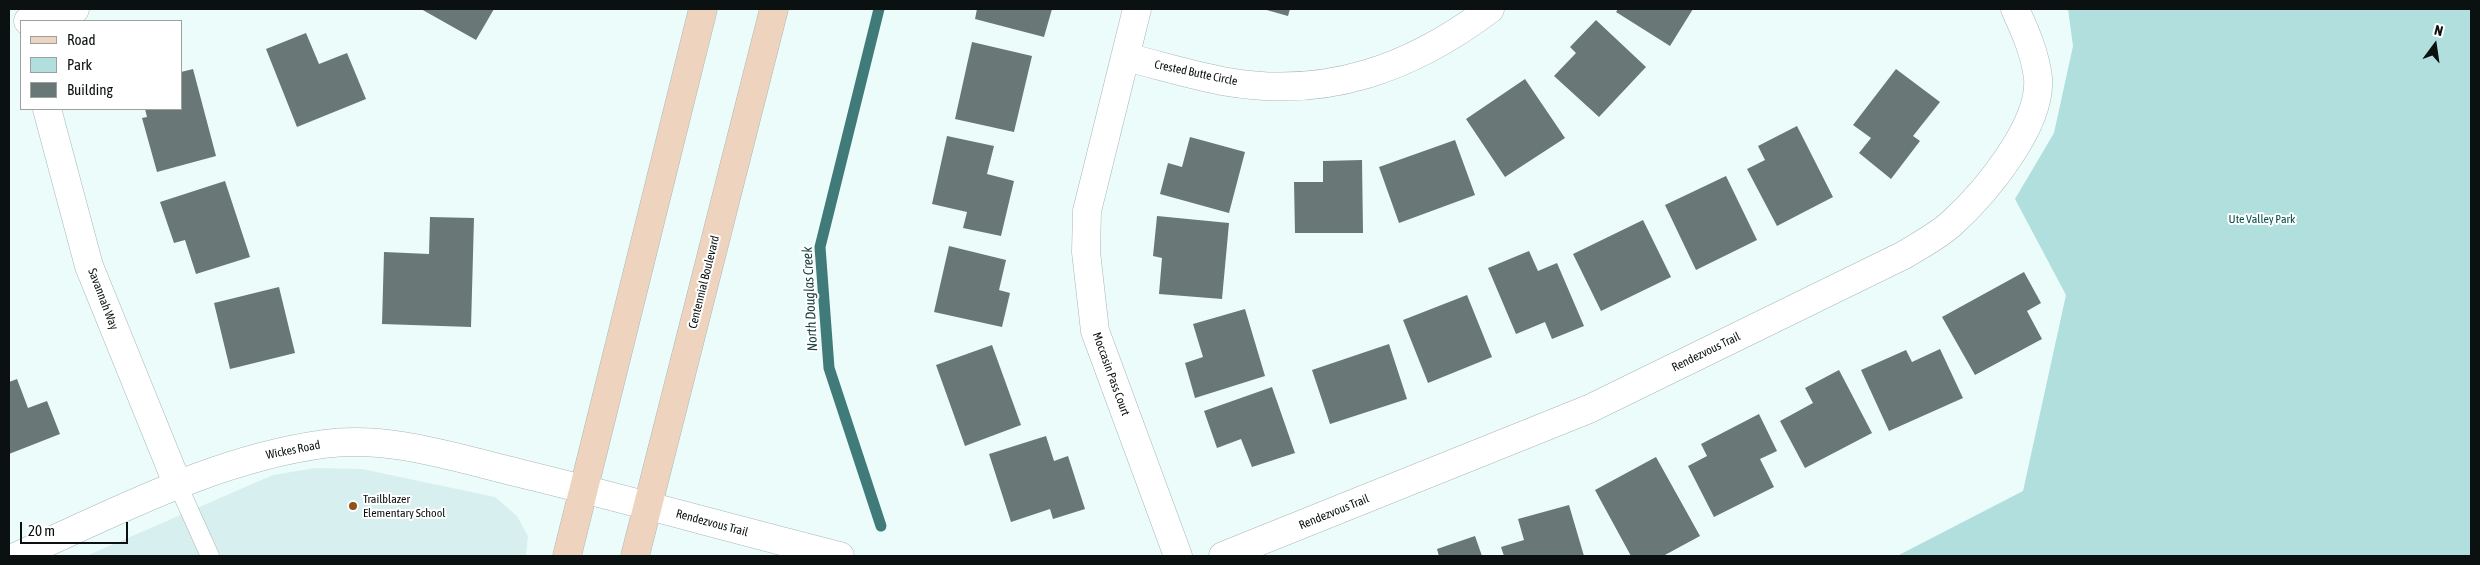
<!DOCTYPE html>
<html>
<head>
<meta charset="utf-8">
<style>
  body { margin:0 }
  #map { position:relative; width:2480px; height:565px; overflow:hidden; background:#ecfcfb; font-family:"Asap Condensed",sans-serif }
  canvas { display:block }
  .frame { position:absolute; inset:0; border:10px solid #0b1110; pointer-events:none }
  .legend { position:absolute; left:20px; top:20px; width:162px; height:90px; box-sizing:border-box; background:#fff; border:1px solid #9da09f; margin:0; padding:6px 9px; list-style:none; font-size:15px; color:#0b1110 }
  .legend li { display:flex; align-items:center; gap:10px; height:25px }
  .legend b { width:25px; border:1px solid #9da09f }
  .north { position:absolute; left:2410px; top:20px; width:50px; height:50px; -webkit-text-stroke:4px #fff; paint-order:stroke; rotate:14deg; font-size:14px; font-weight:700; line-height:20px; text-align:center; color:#0b1110 }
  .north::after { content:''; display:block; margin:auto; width:18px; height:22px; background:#0b1110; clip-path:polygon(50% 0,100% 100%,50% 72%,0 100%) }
  .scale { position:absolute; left:20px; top:522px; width:108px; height:22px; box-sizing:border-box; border:2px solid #0b1110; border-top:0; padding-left:6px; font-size:15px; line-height:18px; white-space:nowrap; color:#0b1110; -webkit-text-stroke:4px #fff; paint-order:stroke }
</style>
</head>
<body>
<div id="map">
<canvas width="2480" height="565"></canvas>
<div class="frame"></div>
<ul class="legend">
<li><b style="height:6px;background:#eed4bf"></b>Road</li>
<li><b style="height:14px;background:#b0dfdd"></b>Park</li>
<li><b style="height:14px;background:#697776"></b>Building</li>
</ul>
<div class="north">N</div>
<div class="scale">20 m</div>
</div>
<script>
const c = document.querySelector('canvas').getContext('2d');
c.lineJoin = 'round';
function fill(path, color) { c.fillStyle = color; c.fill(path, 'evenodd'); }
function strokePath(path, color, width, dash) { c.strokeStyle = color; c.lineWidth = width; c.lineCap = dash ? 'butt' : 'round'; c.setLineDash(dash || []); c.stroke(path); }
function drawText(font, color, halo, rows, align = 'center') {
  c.font = font + ' "Asap Condensed",sans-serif'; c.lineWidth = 4; c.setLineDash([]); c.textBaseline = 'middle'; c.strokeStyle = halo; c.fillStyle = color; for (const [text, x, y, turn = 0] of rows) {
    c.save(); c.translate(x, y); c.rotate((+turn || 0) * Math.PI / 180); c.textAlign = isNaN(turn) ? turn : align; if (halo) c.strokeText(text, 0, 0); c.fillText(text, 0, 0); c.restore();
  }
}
fill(new Path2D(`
  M315,468l47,1 133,28 22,19 11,20 -2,20h-440l187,-81z`), '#d7f0ef');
fill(new Path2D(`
  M2068,9h403v547h-574l126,-65 43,-196 -51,-96 39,-66 19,-87z`), '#b0dfdd');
strokePath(new Path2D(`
  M879,9l-59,238 9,121 52,158`), '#407b79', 11);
fill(new Path2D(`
  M421,9h73l-18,31z
  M977,9h75l-8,28 -69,-18z
  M1263,9h27l-2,7z
  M1618,9h75l-23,37 -54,-34z
  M1596,20l50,47 -47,50 -45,-41 22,-23 -6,-6z
  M306,33l13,31 28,-11 19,46 -69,28 -31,-78z
  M972,42l60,14 -18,76 -59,-13z
  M193,69l23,87 -59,16 -15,-54 5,-1 -2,-8h36v-37z
  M1896,69l44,33 -27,34 7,5 -29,38 -32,-26 12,-15 -18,-13z
  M1525,79l40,59 -60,39 -39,-58z
  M1797,126l36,71 -56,29 -30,-57 18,-9 -7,-14z
  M947,136l47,10 -7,28 27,7 -13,55 -38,-8 4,-16 -35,-8z
  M1190,137l55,15 -16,61 -69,-19 8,-31 14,4z
  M1455,140l20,55 -76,28 -20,-56z
  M1362,160l1,73h-68l-1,-51h29v-21z
  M1726,176l31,64 -61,30 -31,-65z
  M225,181l25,76 -54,17 -11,-34 -11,3 -14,-41z
  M1157,216l72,7 -7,76 -63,-5 3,-36 -9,-2z
  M430,217l44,1 -3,109 -89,-3 2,-72 45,2z
  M1643,220l28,57 -70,34 -28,-57z
  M949,246l57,14 -7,30 11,3 -8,34 -68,-15z
  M1529,251l9,20 19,-8 27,63 -32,13 -7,-17 -29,12 -28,-66z
  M2024,272l17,31 -14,8 15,28 -67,36 -33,-58z
  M279,287l16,66 -65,16 -16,-66z
  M1467,295l25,62 -64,26 -25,-63z
  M1245,309l20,67 -70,22 -10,-35 18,-6 -10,-33z
  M1389,344l18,55 -77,25 -18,-54z
  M992,345l29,80 -56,21 -29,-81z
  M1940,349l23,49 -74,33 -28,-61 45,-20 6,12z
  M1839,370l33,63 -67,35 -25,-47 33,-18 -8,-15z
  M17,379l11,29 19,-7 13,33 -51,20v-72z
  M1272,387l23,66 -43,14 -11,-28 -24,9 -13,-37z
  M1759,414l18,37 -17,8 14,28 -60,30 -26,-51 19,-10 -6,-12z
  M1046,436l8,25 14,-5 17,53 -32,10 -3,-10 -39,13 -22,-68z
  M1656,457l44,79 -37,20h-32l-36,-66z
  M1569,505l15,51h-80l-3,-9 23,-7 -6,-21z
  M1475,536l7,20h-43l-2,-7z`), '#697776');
const lane = new Path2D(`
  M177,483l33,73`);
const street = new Path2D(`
  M1137,9l-50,202 -1,41 9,79 83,225
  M28,21l47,-12
  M1125,57c34,8 68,19 103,25 99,17 184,-14 262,-73
  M47,109l42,157 88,217
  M17,556c100,-44 197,-97 307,-112 65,-9 132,14 195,29 107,26 214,56 321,83
  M1223,556l366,-147 315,-154c16,-10 34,-19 48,-32 33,-30 90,-98 86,-145 -3,-25 -13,-47 -23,-69`);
const secondary = new Path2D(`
  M567,556l136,-547
  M635,556l139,-547`);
strokePath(lane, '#a7b7b6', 19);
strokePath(street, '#a7b7b6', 29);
strokePath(secondary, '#a7b7b6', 29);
strokePath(lane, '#fff', 18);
strokePath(street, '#fff', 28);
strokePath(secondary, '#eed4bf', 28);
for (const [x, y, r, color] of [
  [353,506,5,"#92521b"]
]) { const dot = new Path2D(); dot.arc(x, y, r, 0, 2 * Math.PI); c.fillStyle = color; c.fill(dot); strokePath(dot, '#fff', 2); }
drawText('12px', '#0b1110', '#fff', [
  ["Crested Butte Circle",1196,73,12],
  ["Centennial Boulevard",704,282,-76],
  ["Savannah Way",103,299,69],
  ["Rendezvous Trail",1706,352,-26],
  ["Moccasin Pass Court",1111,374,70],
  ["Wickes Road",293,450,-11],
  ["Rendezvous Trail",1334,512,-22],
  ["Rendezvous Trail",712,523,15]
]);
drawText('12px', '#004d4c', '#fff', [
  ["Ute Valley Park",2262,219]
]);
drawText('12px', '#0b1110', '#fff', [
  ["Trailblazer",363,499],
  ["Elementary School",363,513]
], 'left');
drawText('italic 14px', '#1b4241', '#fff', [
  ["North Douglas Creek",810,299,-93]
]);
</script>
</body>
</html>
